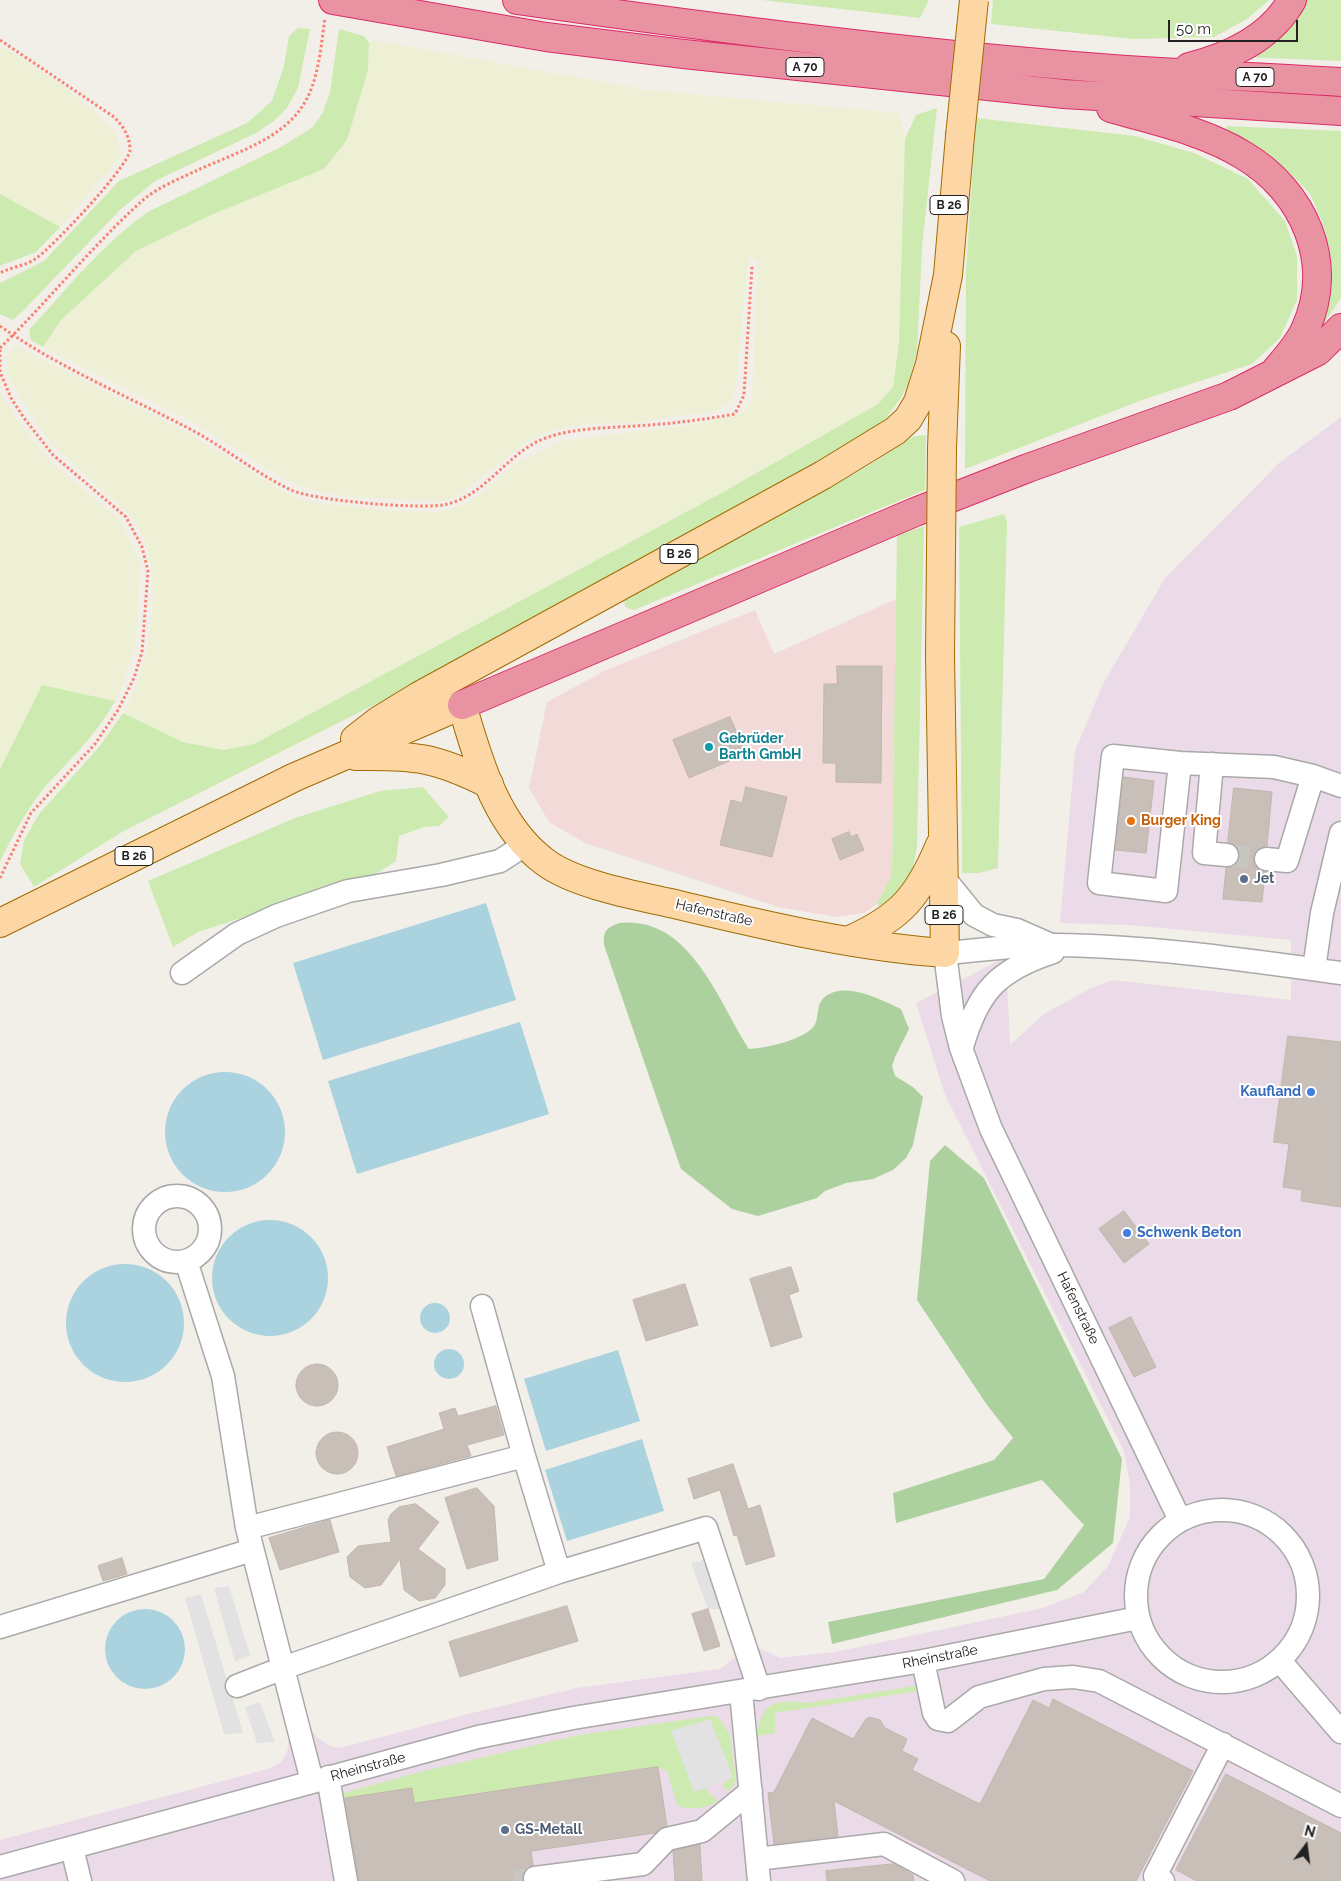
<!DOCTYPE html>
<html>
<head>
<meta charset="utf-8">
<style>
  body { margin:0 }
  #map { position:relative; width:1341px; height:1881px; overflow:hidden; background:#f2efe9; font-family:Raleway,sans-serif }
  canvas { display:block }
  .north { position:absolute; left:1281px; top:1821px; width:50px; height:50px; -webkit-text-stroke:4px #fff; paint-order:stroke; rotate:15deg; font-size:14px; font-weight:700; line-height:20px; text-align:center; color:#222 }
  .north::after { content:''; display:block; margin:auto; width:18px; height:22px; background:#222; clip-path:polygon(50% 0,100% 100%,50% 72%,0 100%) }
  .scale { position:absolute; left:1168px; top:20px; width:130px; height:22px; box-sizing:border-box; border:2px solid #222; border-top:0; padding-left:6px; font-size:15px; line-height:18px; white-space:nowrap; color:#222; -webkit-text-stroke:4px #fff; paint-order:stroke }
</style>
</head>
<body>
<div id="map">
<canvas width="1341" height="1881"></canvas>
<div class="north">N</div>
<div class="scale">50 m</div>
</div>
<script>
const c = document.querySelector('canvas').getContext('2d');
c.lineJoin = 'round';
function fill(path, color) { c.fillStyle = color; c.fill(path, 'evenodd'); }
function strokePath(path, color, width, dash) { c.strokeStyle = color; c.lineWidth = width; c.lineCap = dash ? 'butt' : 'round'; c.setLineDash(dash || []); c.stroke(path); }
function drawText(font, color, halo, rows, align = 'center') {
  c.font = font + ' Raleway,sans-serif'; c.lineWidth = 4; c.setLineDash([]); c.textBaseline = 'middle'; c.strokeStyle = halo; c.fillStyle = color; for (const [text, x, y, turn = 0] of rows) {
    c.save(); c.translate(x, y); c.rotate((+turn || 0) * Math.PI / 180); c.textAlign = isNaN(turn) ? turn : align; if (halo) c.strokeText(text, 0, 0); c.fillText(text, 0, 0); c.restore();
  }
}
fill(new Path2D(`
  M896,599l-4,275 -15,30 -13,9 -28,4 -58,-10 -193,-64 -36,-21 -20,-34 18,-86 59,-32 149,-60 19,44z`), '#f2dad9');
fill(new Path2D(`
  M1341,417v1464h-1341v-41l268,-71 13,-7 6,-10 2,-14 -9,-29 22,-7 9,28 7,8 12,8 10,2 132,-35 105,-25 143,-19 18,-14 21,-7 21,10 55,-6 208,-44 41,-16 24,-26 22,-49v-34l-6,-32 -179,-356 -29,-92 90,-46 4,88 34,-31 47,-26 22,-8 178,20v-60l-162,-15 -69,-2 15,-172 28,-67 62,-106 114,-115z`), '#ebdbe8');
fill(new Path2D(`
  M373,40l274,50 252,23 6,26 -6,203 -6,45 -15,17 -162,92 -462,248 -31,6 -40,-8 -60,-29 14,-29 11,-37 5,-48 -1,-31 -7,-28 -13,-23 -81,-73 -33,-50 -12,-22 1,-16 7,-11 176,89 103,63 23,6 82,8 38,1 23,-5 22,-13 35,-31 47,-22 127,-16 51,-11 11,-14 6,-142h-10l-12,126 -5,17 -15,10 -88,12 -41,1 -37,7 -22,10 -70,55 -16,5 -92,-4 -38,-7 -25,-9 -90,-57 -154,-77 18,-27 75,-69 75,-36 113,-46 44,-99 1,-27z
  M0,45l57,36 40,32 21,24 3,20 -61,70 -60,-33z
  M0,392l21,33 29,36 71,60 19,42 -4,78 -14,46 -7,14 -73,-16 -42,84z`), '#eef0d5');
fill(new Path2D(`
  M762,0h167l-9,18z
  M993,0h276l-22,19 -33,18 -81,2 -142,-15z
  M1300,0h41v61l-96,-4z
  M298,28l12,1 -12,59 -11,20 -13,13 -18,12 -101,48 -35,29 -97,101 -10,9 -13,-6v-31l44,-22 75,-80 128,-58 25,-22 12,-35 5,-30z
  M339,29l25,7 5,7 -1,27 -21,70 -23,29 -113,46 -75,36 -75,69 -18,27 -12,-7 -2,-10c38,-41 73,-86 119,-118l133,-65 32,-20 10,-15 7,-20z
  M937,108l-15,139 -5,105 -9,32 -7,14 -21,28 -417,234 -341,172 -88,55 -14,-23 4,-24 15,-26 60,-67 24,-34 60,29 40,8 31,-6 462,-248 162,-92 15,-17 6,-45 6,-203 11,-24z
  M976,118l159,18 59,17 54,26 37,42 12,35v44l-17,38 -28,26 -110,36 -177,69 1,-199z
  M1226,126l115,5v167l-22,33c14,-44 18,-75 -1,-119 -3,-6 -5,-15 -10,-20 -21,-26 -51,-42 -79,-59z
  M0,194l60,33 -24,25 -36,14z
  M926,435l-1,55 -291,120 -9,-3 -1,-8 241,-131 49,-32z
  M1004,514l3,8 -9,346 -19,5h-17l-3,-346z
  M924,526l-7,321c-6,33 -9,41 -33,63l-7,-6 15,-30 5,-339z
  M42,685l73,16c-20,36 -43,56 -70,86 -18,22 -33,49 -45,75v-93z
  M423,787l26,30 -10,9 -15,1 -25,9 -3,25 -22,14 -176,57 -25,15 -25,-66 147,-63 85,-27z
  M915,1686l4,5 -144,22v20l-18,3c4,-34 18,-37 49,-33z
  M710,1716h6l5,5 9,14 6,45 -6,10h-4l-4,-5 11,-8 -39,15 10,-4 14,13c-9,7 -31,10 -41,4l-10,-34 -9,-4 -244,36 -2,-14 -68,9 -1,-5 77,-21 159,-37z`), '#cdebb0');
fill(new Path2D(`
  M619,923c71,-8 99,78 130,126 17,-1 55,-9 65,-23 5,-7 2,-19 8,-26 18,-22 60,0 79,9l8,20 -14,28 -3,9 3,10 18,11 10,10 -10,48 -7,13 -13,12 -20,9 -27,4 -21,8 -8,7 -59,18 -26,-7 -51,-40 -77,-224c-1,-14 2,-17 15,-22z
  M945,1145l39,33 138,281 -9,84 -56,47 -225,54 -4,-22 216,-43 40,-54 -42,-45 -146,43 -3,-30 101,-33 19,-22 -26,-33 -70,-105 13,-139z`), '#add19e');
fill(new Path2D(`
  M707,1559l15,50h-14l-17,-46z
  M229,1586l21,69 -15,7 -21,-74z
  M201,1594l42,139 -19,1 -39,-136z
  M260,1702l15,40 -18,1 -12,-36z
  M710,1719l23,58 -39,15 -23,-61z`), '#e2e2e2');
fill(new Path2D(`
  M486,903l30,97 -193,60 -30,-97z
  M520,1022l29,92 -192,60 -29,-93z
  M165 1132a60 60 0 1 1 120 0a60 60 0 1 1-120 0Z
  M212 1278a58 58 0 1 1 116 0a58 58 0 1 1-116 0Z
  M66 1323a59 59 0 1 1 118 0a59 59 0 1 1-118 0Z
  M420 1318a15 15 0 1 1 30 0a15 15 0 1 1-30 0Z
  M434 1364a15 15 0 1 1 30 0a15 15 0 1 1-30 0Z
  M618,1350l22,71 -94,30 -22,-72z
  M642,1439l22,72 -97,30 -22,-71z
  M105 1649a40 40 0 1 1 80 0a40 40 0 1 1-80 0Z`), '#aad3df');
const building = new Path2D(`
  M837,666h45l-1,117 -45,-1v-19h-13l1,-79h13z
  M730,717l16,37 -57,24 -16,-38z
  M1124,777l30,4 -8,72 -30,-3z
  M746,787l41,10 -15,60 -52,-12 11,-45 11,3z
  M1234,788l38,4 -5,54 -7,1 -7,10 1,8 11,7 -3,30 -39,-3 3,-31 7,-1 7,-10 -1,-8 -11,-7z
  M849,832l2,5 6,-3 7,16 -24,10 -8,-21z
  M1288,1036l53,6v165l-40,-6 1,-11 -19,-3 6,-43 -15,-2z
  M1124,1211l25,33 -25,19 -25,-34z
  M791,1267l8,24 -10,4 13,42 -31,10 -21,-68z
  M685,1284l13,41 -52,16 -13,-41z
  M1131,1317l25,50 -22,10 -25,-49z
  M296 1385a21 21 0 1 1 42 0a21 21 0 1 1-42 0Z
  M496,1406l8,29 -37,10 4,11 -75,20 -9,-29 57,-18 -5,-16 16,-5 3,8z
  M316 1453a21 21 0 1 1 42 0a21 21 0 1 1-42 0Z
  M733,1464l15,45 12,-4 15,51 -29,9 -9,-30 -3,1 -14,-46 -26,9 -6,-20z
  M477,1488l17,18 4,54 -31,9 -22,-71z
  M416,1504l23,18 -21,27 27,20v16l-10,13 -16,3 -15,-11 -4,-31 -19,26 -16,3 -15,-11 -3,-20 11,-11 33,-4 -3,-22 3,-6 8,-7z
  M330,1520l9,32 -59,18 -11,-32z
  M122,1558l5,16 -24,7 -5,-15z
  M567,1606l11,35 -118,36 -11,-35z
  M708,1609l12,37 -16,5 -12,-37z
  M1053,1699l140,72 -57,110h-146l-156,-80 4,35 -64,8 -6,-51 6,-1 38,-74 41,21 13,-20 4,-2 10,3 5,8 22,11 -5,12 16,8 -6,11 68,34 53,-104 16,8z
  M658,1767l9,59 -12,7 -124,18 2,14 -10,8 -1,8h-163l-14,-83 67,-10 2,15z
  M1226,1774l115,59v48h-144l-21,-11z
  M700,1845l2,36h-27l-2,-30z
  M894,1864l19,11 1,6h-87l-1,-10z`);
fill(building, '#c7bfb8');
strokePath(building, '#c4b6ab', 1);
strokePath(new Path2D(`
  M1227,855l39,4
  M515,1881l20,-3`), '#c8c6c1', 22, [22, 11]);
const minor = new Path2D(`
  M1180,763l-14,128 -67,-8 14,-127 67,7 94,4 39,9 28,10
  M1212,764l-8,89 23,2
  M1266,859l21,2 26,-85
  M943,877l31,38 19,10 24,5 32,14
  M1314,969l8,-56 19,-80
  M182,973l55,-39 39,-18 72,-25 93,-16 59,-14 26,-17
  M962,1047c16,-56 36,-77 91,-95
  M144 1229a33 33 0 1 1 66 0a33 33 0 1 1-66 0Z
  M186,1261l37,115 24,152 65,253
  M1136 1596a86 86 0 1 1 172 0a86 86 0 1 1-172 0Z
  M1180,1520l-189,-391 -30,-81 -8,-32 -8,-63c36,-3 73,-8 110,-8 95,1 191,15 286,28
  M247,1528l277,-72 -42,-150
  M559,1572l147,-44 53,161
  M0,1627l252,-77
  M923,1661l11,52 4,6 10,2 31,-24 65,-18 29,-2 26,4 242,125
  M1280,1661l61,71
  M237,1686l46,-18 276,-96 -35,-116
  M741,1692l18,189
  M328,1777l18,104
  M72,1848l8,33
  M757,1859l127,-15 69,37
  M0,1867l478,-130 95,-19 350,-57 215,-43
  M535,1878l108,-14 24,-25 35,-8 49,-40
  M1163,1881l-8,-5 68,-132`);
const major = new Path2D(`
  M942,448l4,-102
  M355,739l23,-18 41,-25 404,-221 72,-44 13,-12 10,-17 12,-38 18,-89 12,-139
  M356,756c59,-1 79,1 133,28
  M0,923l295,-146 167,-72c16,54 34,121 83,157 29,22 89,33 125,41 90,21 183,44 275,50l-5,-297 1,-104
  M850,940c51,-23 68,-43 90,-95`);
const highway = new Path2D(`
  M333,0l213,37 138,17 380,40 277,17
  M517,0c194,28 388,53 583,68 80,6 161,9 241,14
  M1189,67c40,-10 82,-29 103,-67
  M1111,108c44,13 93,23 132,47 61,36 93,108 62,175 -7,15 -18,27 -29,40
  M462,705l453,-193 113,-44 201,-72 89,-45 23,-23`);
strokePath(minor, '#a9a9a9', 25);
strokePath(major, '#a06b00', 30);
strokePath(highway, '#dc2a67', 30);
strokePath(new Path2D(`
  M0,40l114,77c9,9 16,19 16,33 -1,16 -79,99 -95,109 -10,7 -24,8 -35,14
  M0,326c58,41 125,69 188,102 35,18 67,45 103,62 24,11 125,19 152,15 41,-7 63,-51 100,-66 28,-11 62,-11 92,-13 34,-2 66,-6 100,-12l9,-19 8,-129
  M0,348c49,-48 92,-102 142,-147 14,-13 39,-23 56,-31 37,-17 86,-31 107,-68 14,-24 16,-57 20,-84
  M0,878l31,-65 64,-69 23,-34 16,-32 8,-26 6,-81 -6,-24 -16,-30 -73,-62 -29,-37 -13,-20 -11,-26v-25`), '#fa8072', 3, [2.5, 2.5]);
strokePath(minor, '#fff', 22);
strokePath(major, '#fcd6a4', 28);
strokePath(highway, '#e892a2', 28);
const majorBridge = new Path2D(`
  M960,136l14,-136
  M941,552l1,-104`);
strokePath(majorBridge, '#a06b00', 30, []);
strokePath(majorBridge, '#fcd6a4', 28);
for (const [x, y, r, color] of [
  [709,747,5,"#0f9aa8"],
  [1131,821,5,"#e8710a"],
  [1244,879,5,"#5c6f8a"],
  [1311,1092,5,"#3f7fe0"],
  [1127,1233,5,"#3f7fe0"],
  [505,1830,5,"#5c6f8a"]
]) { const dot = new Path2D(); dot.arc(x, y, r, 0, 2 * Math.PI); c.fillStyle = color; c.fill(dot); strokePath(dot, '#fff', 2); }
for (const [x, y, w] of [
  [805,67,38],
  [1255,77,38],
  [949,205,38],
  [679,554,38],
  [134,856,38],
  [944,915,38]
]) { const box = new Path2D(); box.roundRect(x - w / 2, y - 9.5, w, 19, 4); c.fillStyle = '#fff'; c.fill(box); strokePath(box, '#222', 1); }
drawText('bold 12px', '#222', null, [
  ["A 70",805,67],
  ["A 70",1255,77],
  ["B 26",949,205],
  ["B 26",679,554],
  ["B 26",134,856],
  ["B 26",944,915]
]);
drawText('bold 14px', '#0d838f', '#fff', [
  ["Gebrüder",719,739],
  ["Barth GmbH",719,755]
], 'left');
drawText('bold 14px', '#c56008', '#fff', [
  ["Burger King",1141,821]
], 'left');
drawText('bold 14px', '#4e5e75', '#fff', [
  ["Jet",1254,879],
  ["GS-Metall",515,1830]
], 'left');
drawText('14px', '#222', '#fff', [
  ["Hafenstraße",714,913,13],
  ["Hafenstraße",1078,1308,64],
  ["Rheinstraße",940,1657,-11],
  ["Rheinstraße",368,1767,-15]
]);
drawText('bold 14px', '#366cbe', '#fff', [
  ["Kaufland",1301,1092],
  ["Schwenk Beton",1137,1233,"left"]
], 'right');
</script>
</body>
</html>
